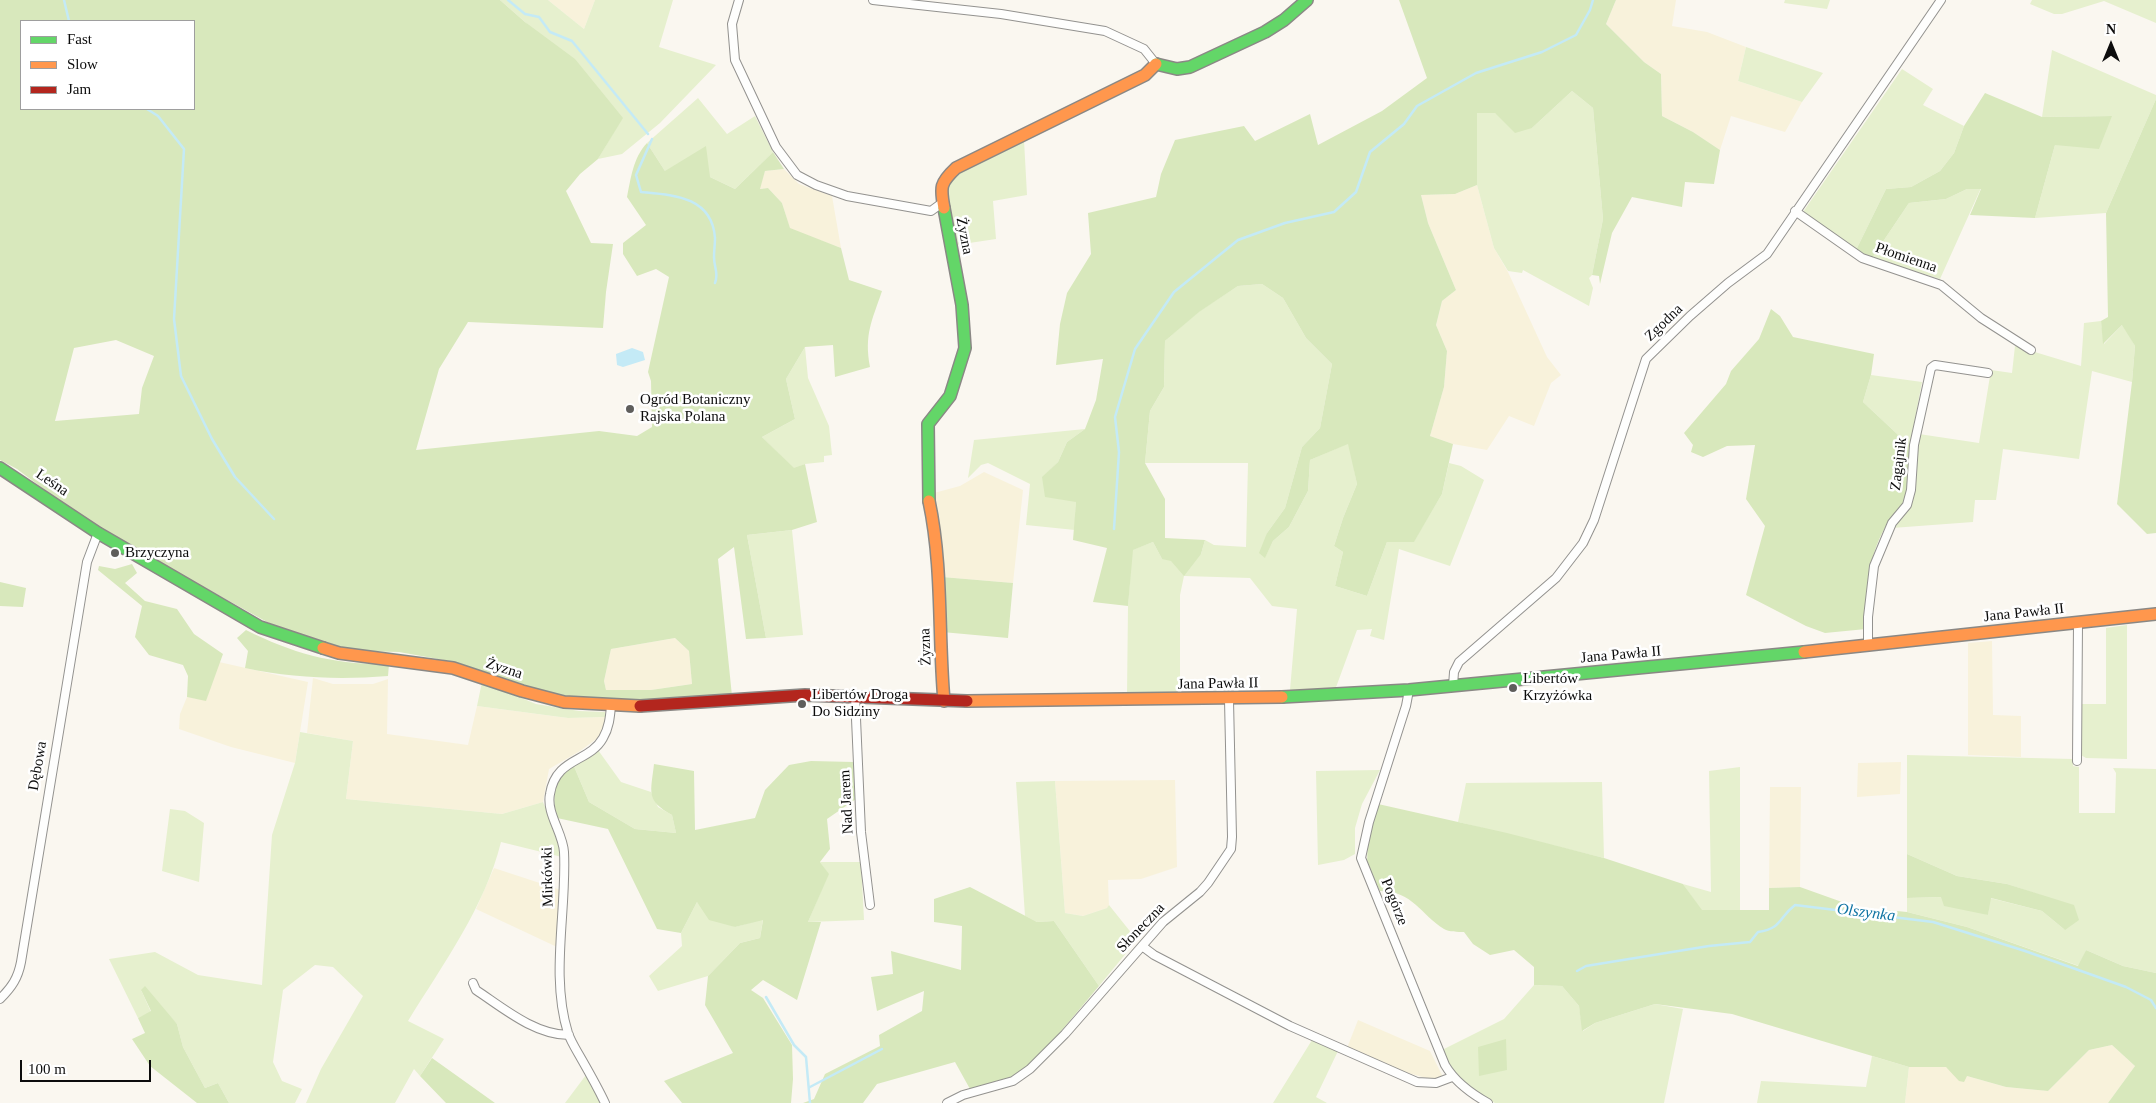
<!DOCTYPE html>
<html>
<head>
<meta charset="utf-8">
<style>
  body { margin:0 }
  #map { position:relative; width:2156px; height:1103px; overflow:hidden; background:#faf7f0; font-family:Georgia,serif }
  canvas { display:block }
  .legend { position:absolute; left:20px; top:20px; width:175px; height:90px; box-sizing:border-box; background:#fff; border:1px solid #9e9e9e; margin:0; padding:6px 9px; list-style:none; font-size:15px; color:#0c0c0c }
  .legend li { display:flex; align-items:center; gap:10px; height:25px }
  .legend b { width:25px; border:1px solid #9e9e9e }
  .north { position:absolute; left:2086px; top:20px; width:50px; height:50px; -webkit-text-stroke:4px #fff; paint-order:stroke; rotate:0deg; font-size:14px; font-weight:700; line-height:20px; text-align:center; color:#0c0c0c }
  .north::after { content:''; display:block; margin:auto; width:18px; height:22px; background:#0c0c0c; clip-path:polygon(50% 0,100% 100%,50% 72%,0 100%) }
  .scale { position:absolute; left:20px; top:1060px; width:131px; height:22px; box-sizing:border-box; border:2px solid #0c0c0c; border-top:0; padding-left:6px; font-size:15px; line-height:18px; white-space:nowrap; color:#0c0c0c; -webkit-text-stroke:4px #fff; paint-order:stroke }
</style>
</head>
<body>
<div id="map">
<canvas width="2156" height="1103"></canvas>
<ul class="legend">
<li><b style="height:6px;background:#63d668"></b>Fast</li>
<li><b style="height:6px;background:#ff974d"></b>Slow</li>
<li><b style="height:6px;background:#b3261e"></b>Jam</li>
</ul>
<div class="north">N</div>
<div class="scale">100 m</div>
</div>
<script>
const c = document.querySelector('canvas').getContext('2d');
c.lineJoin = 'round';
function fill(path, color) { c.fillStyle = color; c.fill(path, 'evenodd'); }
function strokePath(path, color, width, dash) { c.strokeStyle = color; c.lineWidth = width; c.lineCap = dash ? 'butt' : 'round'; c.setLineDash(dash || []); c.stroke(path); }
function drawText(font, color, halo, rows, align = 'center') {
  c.font = font + ' Georgia,serif'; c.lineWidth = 5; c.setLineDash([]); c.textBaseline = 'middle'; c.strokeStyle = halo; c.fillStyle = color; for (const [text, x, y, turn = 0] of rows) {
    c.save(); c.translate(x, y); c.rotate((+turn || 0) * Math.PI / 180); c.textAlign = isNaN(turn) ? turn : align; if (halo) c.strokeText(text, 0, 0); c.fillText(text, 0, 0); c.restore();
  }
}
fill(new Path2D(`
  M548,0h47l-11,29z
  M1616,0h60l-4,26 35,6 39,15 -8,34 64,21 -17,30 -54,-16 -11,34 -27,-18 -31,-16 -1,-42 -17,-12 -38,-38z
  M784,169l15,15 33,12 9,52 -51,-19 -8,-26 -14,-15 -9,1 6,-18z
  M1477,185l17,63 14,24 39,85 14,18 -10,8 -17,43 -25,-10 -22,34 -34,-6 -23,-8 14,-49 3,-36 -11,-26 6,-24 14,-11 -28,-67 -7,-28 34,-1z
  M984,472l39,18 -10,93 -71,-6 -1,-44 -7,-40 26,-7z
  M675,638l14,13 3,33 -41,6h-45l-2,-9 7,-32z
  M1992,641l1,74 28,1v41l-53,-2v-112z
  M219,662l89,20 -13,81 -64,-16 -52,-18 1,-15 7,-17 19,3z
  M313,678l20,6h40l15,-5 -1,55 81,11 9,-39 91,12 37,-1 -1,7 -5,13 -19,14 -31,18 -6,33 -41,12 -156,-15 7,-58 -46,-8z
  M1901,762l-1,32 -43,3 1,-34z
  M1175,780l2,87 -36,12 -33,1 1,27 -2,1 -24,8 -18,-3 -10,-132z
  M1770,787h31l-1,100 -31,1z
  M494,868l67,22 -4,57 -81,-38z
  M1358,1020l72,31 13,26 -13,2 -33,-9 -50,-22z
  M2112,1045l23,21 -27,37h-203l4,-36h37l21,9 39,11 42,4 41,-41z`), '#f8f2db');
fill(new Path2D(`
  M500,0h48l36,29 11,-29h78l-14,47 57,18 -56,58 -38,31 -24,5 24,-41 -97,-96z
  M1785,0h45l-3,9 -43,-6z
  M2032,0h124v23l-52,-22 -42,13h-8l-24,-10z
  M1746,47l77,26 -21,29 -64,-21z
  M2052,50l104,45v4l-50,114 -71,5 20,-73 56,-29 -69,1z
  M1902,69l31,20 -10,16 41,21 -10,27 -14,18 -29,16 -25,2 -30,61 -53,-38z
  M1572,91l21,17 10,111 -11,56 -3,3 4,10 -4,18 -66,-36 -1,3 -14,-2 -14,-23 -17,-63v-72h18l37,15z
  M698,98l29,36 28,-18 18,36 -38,37 -25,-12 -45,-6 -18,-28z
  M1024,140l3,55 -34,6 3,38 -40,6 -12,-56 5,-9 8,-9z
  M1981,188l-41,91 -68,-21 37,-55 37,-4 21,-10z
  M1262,284l21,14 23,40 26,26 -12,64 -18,19 -17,61 -18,25 -2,24 8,-16 16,-14 19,-36 2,-31 39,-17 8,41 -14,34 -9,28 9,6 -8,34 32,10 20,-54 27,-1 28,-47 7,-31 12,3 23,14 -34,86 -51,-17 -15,91 -14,-4 2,-7 -15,1 -22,60h-45l7,-81 -25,-3 -22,-28 -66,-2 -4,19v97l-53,3 1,-89 4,-56 21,-8 9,17 39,-5 4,-14 9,5 32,2 2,-84h-103l5,-52 14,-24 1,-46 33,-29 40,-26z
  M2101,321l3,23 19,-20 12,22 -3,36 -40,-11 -13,88 -76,-10 -7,51h-21l-2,22 -81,6 27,-94 60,9 12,-73 21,3 3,-27 66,20 3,-43z
  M805,347l3,31 21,48 3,29 -8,1v6l-19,2 -11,5 -32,-32 33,-18 -9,-40z
  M1871,375l51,7 -12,64 -47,-44z
  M1085,429l-18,13 -9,20 -15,15 33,25 -1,28 -49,-5 4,-41 -42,-21 -7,2 -13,13 6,-38z
  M792,530l11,105 -37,3 -19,-103z
  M2127,625v134l-41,-1 -7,-4 1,-50h26v-76z
  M482,682l54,22 43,7 26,1v5l-37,1 -91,-12z
  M300,732l53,9 -7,58 156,15 41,-12 14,35 5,20 -61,-15c-16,65 -58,122 -93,179l36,18 -24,37 -6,-7 -19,34h-89l15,-34 42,-73 -30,-29 -18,-2 -32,25 -10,72 9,19 20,8 -7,14h-66l-11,-20 -13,5 -22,-41 -6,-23 -36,-34 10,22 -13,6 -29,-59 46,-7 43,23 64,10 10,-150 23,-72z
  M598,750l23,32 30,10 7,15 14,8 4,18 -41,-4 -46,-27 -16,-38z
  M1907,755l166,4v7l6,1v46h36l1,-40 -3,-5 43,1v204l-33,-7 -37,-16 -7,16 -112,-39 -60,-15v-14l35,-1 46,18 2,-17 52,13 23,19 -25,-35 -33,-11 -50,-8 -50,-22z
  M1740,767v143h-39l-18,-26 28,8 -2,-121z
  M1380,770l-18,34 -7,24v26l-11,6 -26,5 -2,-94z
  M1055,781l10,132 18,3 24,-8 2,-3 28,35 -38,46 -45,-65 -17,1 -12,-6 -9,-134z
  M1602,782l2,76 -146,-36 8,-39z
  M170,809l15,2 19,12 -5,59 -37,-11z
  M820,862h41l3,58 -56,2 20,-48z
  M697,902l38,25 28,-8 -3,19 -20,5 -32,33 -50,15 -9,-15 33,-30 -1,-13z
  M1534,985l28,1 17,20 4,25 12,-8 60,-19 28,5 -19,94h-169c-26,-15 -40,-26 -53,-53l62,-31z
  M1312,1040l26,11 -22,46 11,6h-54z
  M1872,1056l37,11 -4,36h-148l4,-22 105,6z
  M586,1075l15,28h-36z`), '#e6f0ce');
fill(new Path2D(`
  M0,0h500l25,22 50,37 48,59 -25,41 -18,15 -14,17 25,52 22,1 -7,48 -3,36 -135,-6 -29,47 -23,81 183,-19 38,5 15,-9 -1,-46 -3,-9 21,-95 -13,-8 -19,7 -14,-22v-11l23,-18 -19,-28c4,-19 6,-39 20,-54l18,28 41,-25 4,31 25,12 38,-37 11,17 -19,2 -5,18 8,-1 14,15 8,25 51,20 8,32 33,11c-10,30 -18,43 -12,76l-35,10 -2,-32 -28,2 -19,32 9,40 -33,18 32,31 11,-4 12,58 -25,8 -45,5 19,103 -20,1 -12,-92 -16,12 14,137 -82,5 -84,-2 -111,-37 -56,-10 -38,-1 -44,-8 -50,-21 -177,-98 -73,-55 -17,-9zM21,21h173v88h-173zM116,340l38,16 -12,32 -3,26 -84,7 19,-73zM675,638l14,13 3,33 -41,6h-45l-2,-9 7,-32z
  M1399,0h217l-10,24 38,38 17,12 1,42 31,16 27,18 -6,34 -29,-2 -3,25 -50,-10 -20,36 -12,51 -1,-8 -7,-1 11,-56 -10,-111 -21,-17 -40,37 -17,5 -20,-20h-18v72l-22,9 -34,1 7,28 28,67 -14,11 -6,24 11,26 -3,36 -14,49 23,8 -11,50 -28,48h-27l-20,54 -32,-10 8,-34 -9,-6 9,-28 14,-34 -9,-40 -38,16 -2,31 -19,36 -16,14 -8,17 -6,-5 8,-20 18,-25 17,-61 18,-19 12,-64 -26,-26 -23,-40 -21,-14 -24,2 -39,26 -34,29 -1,46 -14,24 -5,52 20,36v39l40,2 -4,14 -17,22 -13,-15 -9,-2 -9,-17 -20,8 -5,56 -35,-4 14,-54 -34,-8 3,-38 -31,-5 -3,-20 16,-15 9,-20 18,-13 11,-29 7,-41 -47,6 4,-41 7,-31 24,-39 -3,-41 68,-16 5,-23 14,-34 69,-14 11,15 55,-27 8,31 64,-34 45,-33z
  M1985,93l57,24 70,-1 -13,33 -44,-4 -20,73 -65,-3 11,-26h-14l-21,10 -37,4 -37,55 -16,-8 30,-61 25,-2 29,-16 14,-18 10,-27z
  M2156,99v434l-9,1 -30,-30 15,-122 3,-36 -13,-21 -19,19 -2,-23 7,-4 -2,-104z
  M1771,309l9,7 13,21 81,17 -3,21 -8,27 47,44c-1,17 2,41 -6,57 -4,7 -11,12 -15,18 -21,32 -24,71 -23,108l-41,4 -19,-7 -60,-31 19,-69 -19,-27 9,-54 -28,1 -24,11 -12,-5 2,-7 -9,-12 42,-49 5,-13 28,-32z
  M132,564l5,9 -12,10 20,18 32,8 17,25 29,20 -17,47 -19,-4 1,-21 -5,-11 -34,-10 -14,-18 7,-31 -44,-36 1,-4 16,3z
  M942,577l71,6 -5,55 -66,-6z
  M0,582l26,6 -3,19 -23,-1z
  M246,630c48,24 89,35 143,34l-1,12c-49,4 -95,2 -143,-8l3,-17 -11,-13z
  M811,761l43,1 2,37 -29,20 3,30 -10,13 9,12 -21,48h13l-24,78 -34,-20 -12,10 12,8 29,47 1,34 -2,24h-109l-18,-22 69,-28 -28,-48 3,-29 32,-33 20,-5 3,-18 -28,7 -26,-7 -12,-18 -16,31 -24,-4 -49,-100 -51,-11c-6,-25 -2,-37 16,-54l16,38 46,27 41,4 -4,-18c-27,-15 -21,-23 -18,-51l40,7 1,59 60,-12 10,-28 24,-25z
  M1378,804l129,29 97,25 79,26 19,26h67v-22l31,-1 56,20 51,5 60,15 111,39 8,-16 37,16 33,7v130h-48l27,-37 -23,-21 -23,5 -41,41 -42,-4 -39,-11 -3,6 -5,-1 -13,-14h-37l-177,-53 -77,-10 -60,19 -13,8 -3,-25 -17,-20 -28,-1v-18l-20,-17 -24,5 -17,-11 -9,-12c-6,0 -15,0 -20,-3 -23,-14 -31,-38 -64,-38l-13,-27 1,-30z
  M1907,854l50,22 50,8 67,21 5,15 -14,10 -23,-19 -51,-13 -3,17 -44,-9 -3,-9 -34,1z
  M970,887l67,35 17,-1 45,65 -63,75 -24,16 -42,12 -15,-27 -78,22 -14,19h-60l11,-4 11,-25 55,-28 -1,-11 43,-24 2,-20 -47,20 -6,-34 22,-3 -2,-23 70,19 1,-44 -28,-4v-23z
  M145,986l32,38 6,23 22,41 13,-5 11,20h-32l-47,-37 -18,-27 13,-6 -7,-15 13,-7 -10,-21z
  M1506,1039l1,31 -28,6 -1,-29z
  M432,1058l63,45h-49l-26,-27z`), '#d8e8bc');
fill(new Path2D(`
  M632,348l11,4 2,8 -22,7 -6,-2 -1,-11z`), '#c4eaf6');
strokePath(new Path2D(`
  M64,0l5,21
  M508,0l17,14 14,3 11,15 22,9 76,93
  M147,109l11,7 26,33 -10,170 7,57 31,63 23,38 39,42
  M652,139l-16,36 5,17c31,3 71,4 74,46 0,6 -1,13 -1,19 0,11 5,16 1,26
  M1114,529l5,-77 -4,-35 20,-68 39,-57 64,-52 47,-17 49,-11 22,-20 14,-40 34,-28 13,-18 59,-33 66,-21 34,-17 14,-25 3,-10
  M1577,971l9,-5 123,-20 41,-4 8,-10c25,-4 20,-14 37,-27l138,17 92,29 101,36 25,13 5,8
  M766,997l28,48 12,12 4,46
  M810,1087l72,-38`), '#c4eaf6', 2.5);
const street = new Path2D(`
  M739,0l-7,24 3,36 41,87 21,28 19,10 31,11 84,15 11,-8
  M873,0l128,14 104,17 39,18 12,15
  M1795,211l67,47 79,27 40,33 50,32
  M1868,644v-27l6,-51 18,-43 15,-18 4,-15 3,-45 17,-77 4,-3 53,8
  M1453,686l1,-14 5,-10 97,-84 27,-35 11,-23 52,-161 44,-43 38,-33 39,-29 174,-254
  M1409,690l-3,16 -37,116 -8,36 84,207c10,17 25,28 43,38
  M855,696l6,136 9,73
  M2077,761l1,-138
  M1142,946l12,9 136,71 127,56 19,1 16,-6
  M473,983l3,7c27,18 59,45 93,45
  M0,999c12,-12 18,-21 21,-37l66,-400 11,-29
  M605,1103c-7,-15 -15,-29 -23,-43 -5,-9 -11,-18 -14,-27 -18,-57 -1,-123 -4,-181 -1,-19 -18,-39 -14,-58 6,-37 39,-31 53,-56 6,-10 7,-21 8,-32
  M947,1103l16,-8 50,-14 17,-12 35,-35 98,-112 37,-30 8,-9 23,-34 1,-12 -3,-137`);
const fast = new Path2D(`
  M1156,64l21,5 13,-2 75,-35 19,-12 23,-20
  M0,468l98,65 162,94 63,21
  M929,501l-1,-77 22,-28 15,-48 -3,-43 -18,-97
  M1282,697l127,-7 395,-38`);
const slow = new Path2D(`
  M944,208c-4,-21 -4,-25 12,-40l189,-93 11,-11
  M929,501c14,66 9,133 15,200
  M323,648l16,5 114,15 69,23 42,11 76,4
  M1804,652l352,-38
  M967,701l315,-4`);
const jam = new Path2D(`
  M640,706l165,-11 162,6`);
strokePath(street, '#93928f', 10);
strokePath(fast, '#8a8885', 14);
strokePath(slow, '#8a8885', 14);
strokePath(jam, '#8a8885', 14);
strokePath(street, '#fefefd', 8);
strokePath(fast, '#63d668', 11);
strokePath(slow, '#ff974d', 11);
strokePath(jam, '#b3261e', 11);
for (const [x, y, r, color] of [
  [630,409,5,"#5f5e5c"],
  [115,553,5,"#5f5e5c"],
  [1513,688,5,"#5f5e5c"],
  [802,704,5,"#5f5e5c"]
]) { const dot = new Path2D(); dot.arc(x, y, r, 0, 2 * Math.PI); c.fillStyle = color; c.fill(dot); strokePath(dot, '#fff', 2); }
drawText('15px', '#0c0c0c', '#fff', [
  ["Żyzna",964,236,79],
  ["Płomienna",1906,258,19],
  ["Zgodna",1664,323,-44],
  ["Zagajnik",1899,464,-83],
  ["Leśna",52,483,34],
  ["Jana Pawła II",2024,613,-6],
  ["Żyzna",926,647,-92],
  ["Jana Pawła II",1621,655,-5],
  ["Żyzna",504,669,18],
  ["Jana Pawła II",1218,684,-1],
  ["Dębowa",38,766,-80],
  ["Nad Jarem",847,802,-93],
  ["Mirkówki",548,877,-91],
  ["Pogórze",1394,902,68],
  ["Słoneczna",1141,928,-46]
]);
drawText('15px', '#0c0c0c', '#fff', [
  ["Ogród Botaniczny",640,400],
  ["Rajska Polana",640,417],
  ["Brzyczyna",125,553],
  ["Libertów",1523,679],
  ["Krzyżówka",1523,696],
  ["Libertów Droga",812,695],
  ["Do Sidziny",812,712]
], 'left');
drawText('italic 16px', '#1074a3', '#fff', [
  ["Olszynka",1866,913,7]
]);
</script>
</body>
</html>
